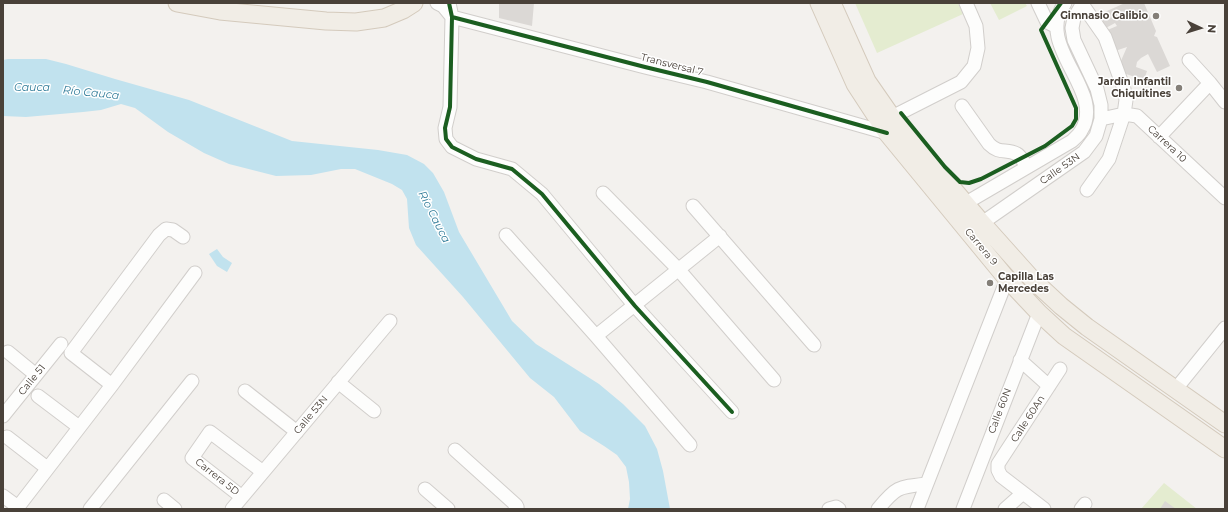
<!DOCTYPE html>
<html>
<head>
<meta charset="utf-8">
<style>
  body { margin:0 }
  #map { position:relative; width:1228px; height:512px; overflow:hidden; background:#f3f1ee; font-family:Montserrat,sans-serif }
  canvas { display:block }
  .frame { position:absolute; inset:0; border:4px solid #494139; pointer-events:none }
  .north { position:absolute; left:1180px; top:8px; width:40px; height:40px; -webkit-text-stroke:3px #fff; paint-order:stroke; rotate:94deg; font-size:11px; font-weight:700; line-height:16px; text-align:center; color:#494139 }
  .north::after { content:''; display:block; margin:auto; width:14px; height:18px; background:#494139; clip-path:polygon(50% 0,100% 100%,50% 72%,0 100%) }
</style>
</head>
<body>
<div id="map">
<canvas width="1228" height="512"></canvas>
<div class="frame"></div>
<div class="north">N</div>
</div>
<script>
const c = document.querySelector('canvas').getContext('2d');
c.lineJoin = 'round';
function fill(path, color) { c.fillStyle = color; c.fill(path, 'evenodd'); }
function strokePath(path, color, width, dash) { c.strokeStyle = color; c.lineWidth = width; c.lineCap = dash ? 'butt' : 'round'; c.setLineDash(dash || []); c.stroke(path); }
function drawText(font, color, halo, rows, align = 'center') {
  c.font = font + ' Montserrat,sans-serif'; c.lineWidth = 3; c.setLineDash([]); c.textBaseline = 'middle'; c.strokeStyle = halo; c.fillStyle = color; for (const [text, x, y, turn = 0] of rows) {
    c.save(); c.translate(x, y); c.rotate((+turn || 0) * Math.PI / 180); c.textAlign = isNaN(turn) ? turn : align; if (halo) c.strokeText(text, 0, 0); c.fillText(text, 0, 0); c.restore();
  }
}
fill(new Path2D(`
  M855,3h103l5,11 -86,39z
  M990,3h35l2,3 -28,14z
  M1164,483l33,26h-56z`), '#e4ecd0');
fill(new Path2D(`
  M8,59h38l20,5 49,15 74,21 103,41 86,9 29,5 17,9 9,9 11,19 15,40 53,89 24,23 63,40 24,20 22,22 12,23 6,22 7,38h-42l2,-10 -1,-17 -3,-15 -9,-12 -13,-9 -24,-15 -26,-34 -24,-19 -67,-81 -47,-52 -7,-17 -2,-29 -5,-9 -10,-6 -37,-15h-14l-30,6 -35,1 -47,-12 -25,-11 -36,-21 -33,-24 -14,-4 -20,6 -18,2 -57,5 -23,-1v-56z
  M217,249l6,8 9,6 -5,9 -10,-6 -8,-12z`), '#c1e2ee');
fill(new Path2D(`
  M499,3h35l-2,23 -33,-8z
  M1125,3h19l12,28 -2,5 3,1 13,29 -13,6 -9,-18 -7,4 -4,4 -1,5 11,4 -3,9 -21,-7 -3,-10 7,-16 -12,4 -10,-20 12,-5 -2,-3 -11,6 -6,-14z
  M1165,501l11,8h-16z`), '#dbd8d5');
const minor = new Path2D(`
  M437,3l6,3 9,11
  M449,3l3,14 -2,90 -5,21 1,11 6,8 24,12 36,10 30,25 93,112 97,106
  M1038,3l9,19 10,5
  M1082,4l23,33 19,52 2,11 -2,14 -15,45 -22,31
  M452,17l193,50 62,15 180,51
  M1189,60l21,23 15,19
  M962,106l27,38c11,11 17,4 28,10 4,2 7,9 10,13
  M892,117l69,-35 13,-16 4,-18 -2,-22 -10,-23
  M1101,119l23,-5 13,2 88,82
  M1159,137l51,-54
  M603,193l75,76 96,111
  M966,203l106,-62c3,-3 7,-6 9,-10 26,-40 -48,-85 -16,-128
  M693,206l121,139
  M982,223l102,-71 12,-16 5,-17v-14l-4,-16 -23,-49 -2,-12 2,-10 9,-15
  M506,235l90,101 94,109
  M596,336l124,-100
  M8,352l28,23
  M1020,360l29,26
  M338,382l36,29
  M112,385l-41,-32 88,-118 7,-6 7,1 10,7
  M1175,390l50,-62
  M245,391l52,41
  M38,396l41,31
  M3,416l58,-72
  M7,437l40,31
  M455,450l61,55 1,2 -2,2
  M425,489l23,20
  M3,496l15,11 94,-122 83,-112
  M242,497l-50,-39 18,-26 53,40
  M164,500l11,9
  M90,509l102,-128
  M232,509l158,-188
  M829,509l7,-2 3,2
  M878,509c18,-22 20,-22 48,-25
  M917,509l90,-230
  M963,509l76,-196
  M1005,509l18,-16
  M1044,509l-43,-33 -3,-6v-6l62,-95
  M1081,509l4,-5`);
const major = new Path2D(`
  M177,3l43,8 106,10 30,1 28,-4 19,-8 11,-7
  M819,3l36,81 32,49 120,146 32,34 25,23 161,113
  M832,3l35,78 25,36 90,106 51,57 28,26 26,21 138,97`);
strokePath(minor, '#d1cecb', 15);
strokePath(major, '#d4cabc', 19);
strokePath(minor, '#fdfdfc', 13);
strokePath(major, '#f1ede6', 17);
strokePath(new Path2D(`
  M449,3l3,14 -2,90 -5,21 1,11 6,8 24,12 36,10 30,25 93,112 97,106
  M452,17l193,50 62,15 180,51
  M901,113l44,54 15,15 9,1 12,-4 64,-33 27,-20 4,-7v-11l-35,-78 20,-27`), '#1b5e20', 4);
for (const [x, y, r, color] of [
  [1156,16,4,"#847f78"],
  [1179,88,4,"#847f78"],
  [990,283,4,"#847f78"]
]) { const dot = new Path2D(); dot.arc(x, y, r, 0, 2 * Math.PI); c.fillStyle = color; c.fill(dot); strokePath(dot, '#fff', 1.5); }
drawText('bold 10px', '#494139', '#fff', [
  ["Gimnasio Calibio",1148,16],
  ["Jardín Infantil",1171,82],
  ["Chiquitines",1171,94],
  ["Capilla Las",998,277,"left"],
  ["Mercedes",998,289,"left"]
], 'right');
drawText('10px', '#494139', '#fff', [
  ["Transversal 7",672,65,14],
  ["Carrera 10",1167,144,43],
  ["Calle 53N",1060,169,-35],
  ["Carrera 9",981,247,50],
  ["Calle 51",32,380,-51],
  ["Calle 60N",1000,411,-69],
  ["Calle 53N",311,415,-50],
  ["Calle 60An",1028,419,-57],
  ["Carrera 5D",217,477,38]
]);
drawText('italic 11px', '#317c99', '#fff', [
  ["Cauca",32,88],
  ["Río Cauca",91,93,6],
  ["Río Cauca",434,217,63]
]);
</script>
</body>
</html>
